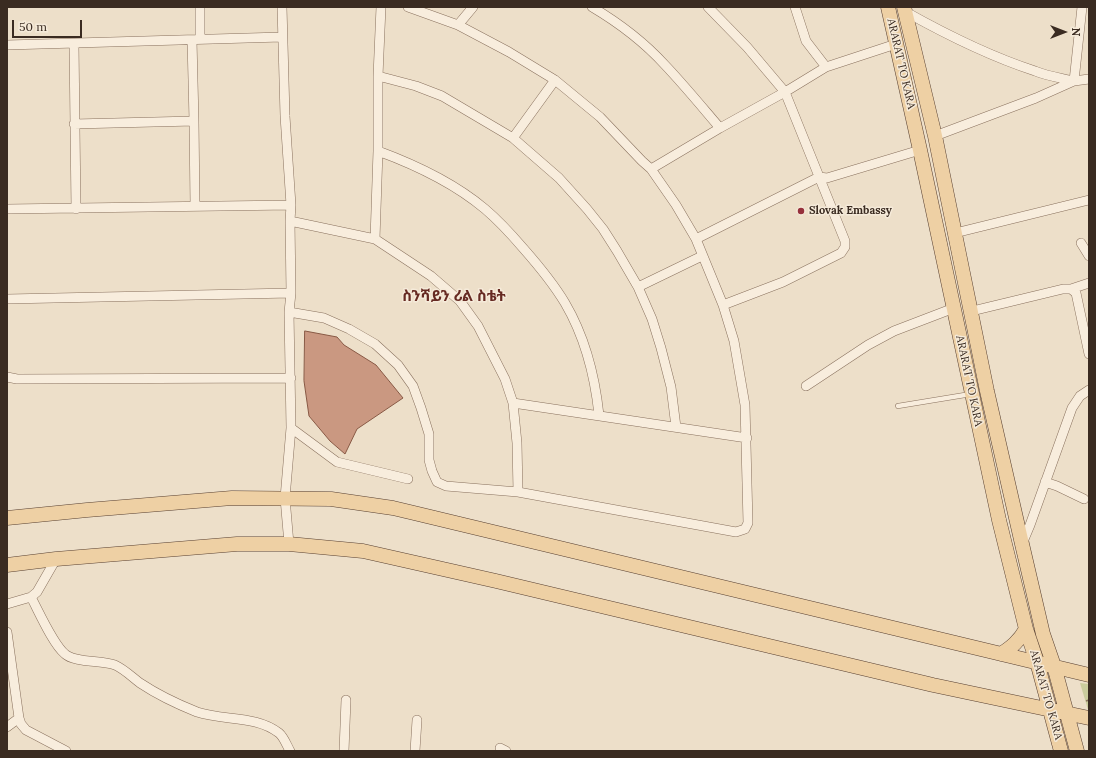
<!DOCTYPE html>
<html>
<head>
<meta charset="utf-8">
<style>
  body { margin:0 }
  #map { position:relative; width:1096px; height:758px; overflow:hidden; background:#eddfc9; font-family:Lora,serif }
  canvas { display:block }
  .frame { position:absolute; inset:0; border:8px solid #3a2b21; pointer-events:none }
  .north { position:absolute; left:1044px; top:12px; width:40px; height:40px; -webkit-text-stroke:3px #f5ead9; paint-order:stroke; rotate:90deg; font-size:11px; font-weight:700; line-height:16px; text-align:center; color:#3a2b21 }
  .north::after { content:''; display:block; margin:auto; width:14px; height:18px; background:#3a2b21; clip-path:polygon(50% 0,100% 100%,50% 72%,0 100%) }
  .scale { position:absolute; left:12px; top:20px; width:70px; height:18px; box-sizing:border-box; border:2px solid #3a2b21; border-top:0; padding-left:5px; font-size:12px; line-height:14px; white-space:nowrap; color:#3a2b21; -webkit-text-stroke:3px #f5ead9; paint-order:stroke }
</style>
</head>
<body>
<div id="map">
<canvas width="1096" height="758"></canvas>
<div class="frame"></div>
<div class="north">N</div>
<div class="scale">50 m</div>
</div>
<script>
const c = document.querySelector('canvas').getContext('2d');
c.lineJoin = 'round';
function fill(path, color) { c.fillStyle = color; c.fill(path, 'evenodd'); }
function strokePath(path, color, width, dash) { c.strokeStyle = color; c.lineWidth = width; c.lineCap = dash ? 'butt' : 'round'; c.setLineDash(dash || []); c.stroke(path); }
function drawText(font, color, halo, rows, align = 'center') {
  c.font = font + ' Lora,"Noto Sans Ethiopic",serif'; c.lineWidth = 3; c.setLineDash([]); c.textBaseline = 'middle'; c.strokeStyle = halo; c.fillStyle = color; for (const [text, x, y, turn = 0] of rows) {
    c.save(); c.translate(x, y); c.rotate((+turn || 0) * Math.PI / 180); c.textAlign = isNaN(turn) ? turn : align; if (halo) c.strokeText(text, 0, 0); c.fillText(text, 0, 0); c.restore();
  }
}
fill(new Path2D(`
  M1080,683l9,1v29z`), '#cbcc9d');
const building = new Path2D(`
  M305,331l32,6 7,8 32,20 27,33 -46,31 -12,25 -15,-13 -21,-25 -5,-35z`);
fill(building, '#ca9881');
strokePath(building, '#885945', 1);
const lane = new Path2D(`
  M898,406l73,-12`);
const street = new Path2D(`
  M200,7v32
  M282,7l3,109 6,89 -1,16 1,72 -2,19 2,116 -6,70 4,46
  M381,7l-3,69 38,10 26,10 71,42 46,40 28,31 16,20 14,22 21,36 14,32 9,29 10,39 5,40
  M592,7c27,16 52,35 73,58 19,20 37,42 55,63
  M708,7l39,40 38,45 60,149v6l-4,6 -58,29 -60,23
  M795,7l11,34 20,26
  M906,12c41,23 83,44 129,59 12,5 26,7 39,10
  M458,25l15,-18
  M192,40l2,81
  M74,44l2,165
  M7,45l275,-8
  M378,76v75c38,14 75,31 107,58 13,11 26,25 38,39 15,17 30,35 42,55 20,34 30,74 34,112
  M1074,81l8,-74
  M74,124l120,-3 1,85
  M935,136l101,-38 38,-17 15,-2
  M513,138l42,-58
  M651,169l69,-41 65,-36 41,-25 70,-23
  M7,209l284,-4
  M290,221l85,18 56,37 29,25 18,25 27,53 8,24
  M955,233l134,-33
  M375,239l3,-88
  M696,239l123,-62 8,1 93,-28
  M1081,243l8,13
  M638,287l64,-31
  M1071,289l18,-6
  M7,299l284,-6
  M972,311l91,-22h8l5,4 13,61
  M289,312l35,6 25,11 26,15 23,21 15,21 8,22 8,26v26l3,11 5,11 9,4 72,6 218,40 9,-3 3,-6 -3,-118 -11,-64 -11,-36 -27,-66 -20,-34 -25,-36 -9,-8 -42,-44 -45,-37 -46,-28 -51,-27 -50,-18
  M7,377l10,2 274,-1
  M806,386l62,-41 26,-14 60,-23
  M291,428l46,34 71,17
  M1045,482l12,4 27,13
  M518,492l-1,-49 -4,-40 234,35
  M1022,544l8,-19 42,-117 8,-12 9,-6
  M31,597c8,15 22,47 34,57 10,9 36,6 50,11 9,4 17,12 25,18 18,12 37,21 57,29 27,9 59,3 82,21 5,4 8,13 11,18
  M7,604l24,-7 6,-5 19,-33
  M7,632l12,86 2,6 5,6 40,21
  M7,727l12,-9
  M500,748l6,3
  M344,751l2,-51
  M415,751l2,-31`);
const primary = new Path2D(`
  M888,7l32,143 79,370 27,109 11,33 24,89
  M904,7l31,129 52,255 35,153 21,90 11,32 23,85
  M7,518l80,-8 145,-12 99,1 62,9 21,5 675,162
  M7,565l49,-6 181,-15h52l74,7 133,30 437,104 156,33
  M1001,654c11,-7 18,-13 25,-25`);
strokePath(lane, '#89715e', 5.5);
strokePath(street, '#89715e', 10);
strokePath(primary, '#584032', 15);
strokePath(new Path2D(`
  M1086,701l3,-1`), '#89715e', 1.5, [3, 2]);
strokePath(lane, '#f8eddd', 4.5);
strokePath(street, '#f8eddd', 9);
strokePath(primary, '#eed0a4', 14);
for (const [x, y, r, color] of [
  [801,211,4,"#96303b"]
]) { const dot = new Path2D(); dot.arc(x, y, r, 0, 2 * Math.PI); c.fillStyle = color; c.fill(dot); strokePath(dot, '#f5ead9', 1.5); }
drawText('11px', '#3a2b21', '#f5ead9', [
  ["ARARAT TO KARA",901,64,77],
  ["ARARAT TO KARA",969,381,78],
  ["ARARAT TO KARA",1046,695,74]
]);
drawText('bold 11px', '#3a2b21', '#f5ead9', [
  ["Slovak Embassy",809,211]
], 'left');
drawText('bold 15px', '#662a22', '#f5ead9', [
  ["ስንሻይን ሪል ስቴት",454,297]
]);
</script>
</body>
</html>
